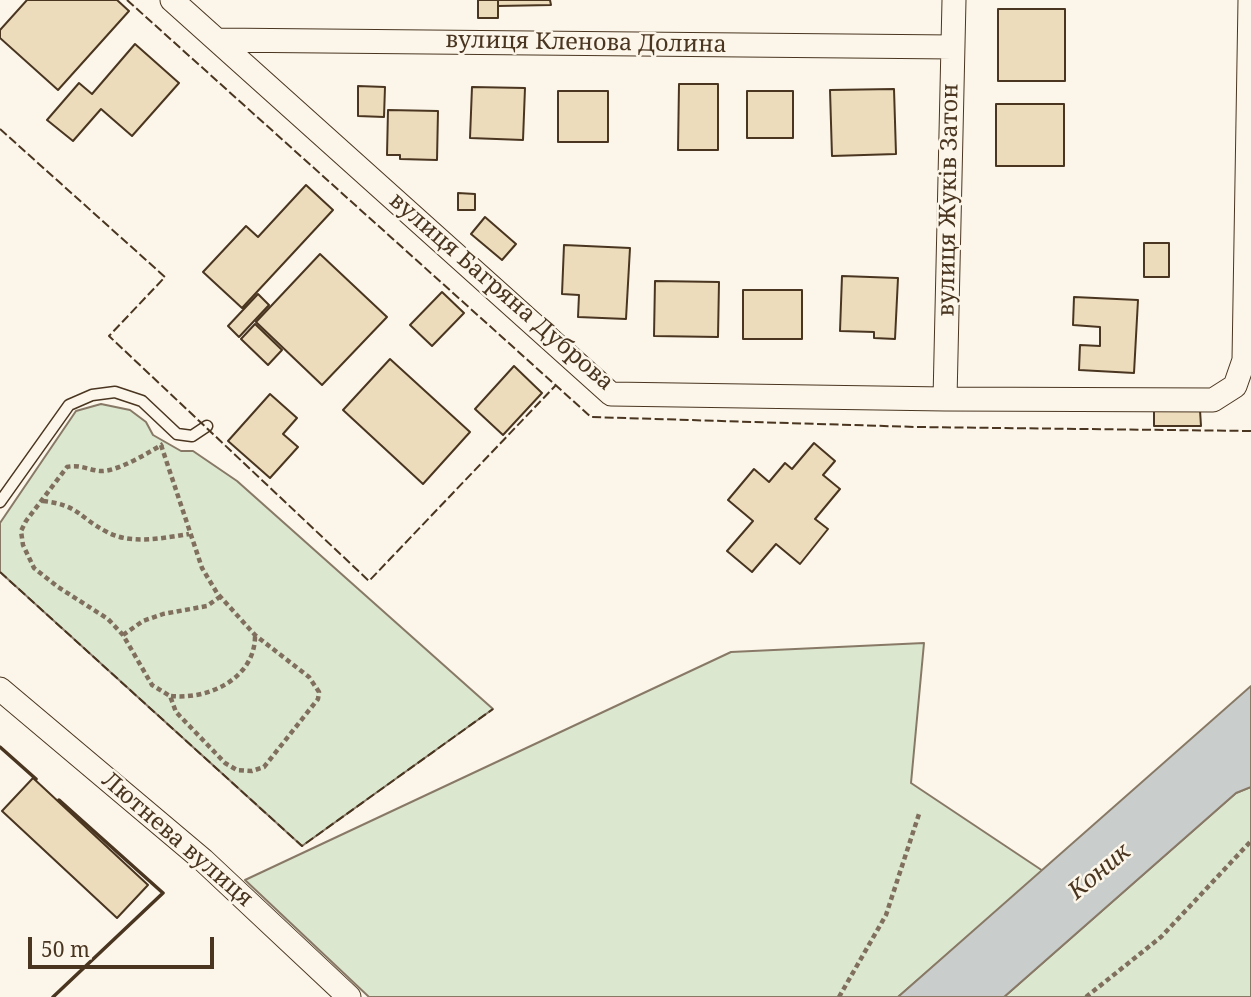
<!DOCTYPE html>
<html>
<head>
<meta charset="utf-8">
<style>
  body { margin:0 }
  #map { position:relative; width:1251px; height:997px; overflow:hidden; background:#fbf6e9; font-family:"Noto Serif",serif }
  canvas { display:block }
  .scale { position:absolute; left:28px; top:937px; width:186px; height:32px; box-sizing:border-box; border:4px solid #4a3520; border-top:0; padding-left:9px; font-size:21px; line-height:24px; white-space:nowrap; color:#4a3520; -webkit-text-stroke:5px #fbf6e9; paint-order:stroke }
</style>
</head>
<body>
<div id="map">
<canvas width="1251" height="997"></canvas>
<div class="scale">50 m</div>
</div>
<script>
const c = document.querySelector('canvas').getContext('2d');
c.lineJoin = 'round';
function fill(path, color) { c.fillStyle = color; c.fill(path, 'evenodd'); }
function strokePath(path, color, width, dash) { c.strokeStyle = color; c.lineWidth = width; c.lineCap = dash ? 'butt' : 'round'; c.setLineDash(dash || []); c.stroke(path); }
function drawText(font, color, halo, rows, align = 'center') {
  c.font = font + ' "Noto Serif",serif'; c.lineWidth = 5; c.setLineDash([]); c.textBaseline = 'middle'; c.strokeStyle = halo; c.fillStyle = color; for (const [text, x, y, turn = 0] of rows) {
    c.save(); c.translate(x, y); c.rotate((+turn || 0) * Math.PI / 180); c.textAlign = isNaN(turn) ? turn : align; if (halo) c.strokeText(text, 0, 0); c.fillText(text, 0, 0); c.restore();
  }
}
const green = new Path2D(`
  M101,404l29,6 16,12 7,13 28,16h12l44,30 256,228 -191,137 -302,-274v-49l76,-112z
  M924,643l-13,140 132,88 -145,126h-529l-124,-117 486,-228z
  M1251,787v210h-247l232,-204z`);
fill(green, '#dce7d0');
strokePath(green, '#887966', 2);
const water = new Path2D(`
  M1251,686v101l-15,6 -232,204h-106z`);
fill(water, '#c9cecd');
strokePath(water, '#887966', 2);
const building = new Path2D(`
  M27,0h90l12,11 -71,79 -58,-52v-8z
  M478,0h20v18h-20z
  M498,0h52l1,5 -53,1z
  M998,9h67v72h-67z
  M135,44l44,39 -47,53 -31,-27 -28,32 -26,-21 32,-37 13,11z
  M679,84h39v66h-40z
  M358,86l27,1 -1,30 -26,-1z
  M472,87l53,1 -2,52 -53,-2z
  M894,89l2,65 -64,2 -2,-66z
  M558,91h50v51h-50z
  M747,91h46v47h-46z
  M996,104h68v62h-68z
  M388,110l50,1 -1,49 -37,-1v-4h-13z
  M306,185l27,25 -91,98 -39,-36 43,-46 12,11z
  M458,193l17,1v16h-17z
  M485,217l31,27 -14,16 -31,-26z
  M1144,243h25v34h-25z
  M564,245l66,3 -4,71 -48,-2 1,-22 -17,-1z
  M320,254l67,63 -65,68 -66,-63z
  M842,276l56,2 -3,61 -21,-1v-6l-34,-1z
  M655,281l64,1 -1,55 -64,-1z
  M743,290h59v49h-59z
  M442,292l22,21 -32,33 -22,-21z
  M258,294l11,11 -30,32 -11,-11z
  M1074,297l64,3 -4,73 -55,-3 1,-25 20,1v-19l-27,-2z
  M255,324l27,26 -14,15 -27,-26z
  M390,359l80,73 -47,52 -80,-74z
  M514,366l28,27 -39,42 -28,-26z
  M270,394l27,24 -14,16 15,13 -28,31 -42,-37z
  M1154,410h46l1,16h-47z
  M814,443l21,18 -12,14 17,14 -25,30 13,10 -28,35 -24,-20 -24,28 -25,-21 26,-30 -25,-21 26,-31 15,13 16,-19 7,6z
  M33,778l115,107 -31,33 -115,-107z`);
fill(building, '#ecdcbc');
strokePath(building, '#4a3520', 2);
const lane = new Path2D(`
  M0,502l69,-97 23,-10 23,-3 27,9 35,33 15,2 15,-10`);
const street = new Path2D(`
  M172,0l439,394 334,5 268,1 22,-14 9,-26 6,-360
  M218,40l735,7
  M945,399l9,-399
  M0,689l203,171 146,137`);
strokePath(lane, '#4a3520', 13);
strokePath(street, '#4a3520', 25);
strokePath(new Path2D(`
  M161,445l41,123 15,25 38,42 54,42 10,15 -1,7 -54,68 -12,4 -15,-1 -12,-7 -49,-51 -6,-16 -18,-11 -29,-50 -15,-16 -50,-32 -24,-19 -11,-23 -2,-14 5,-10 41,-54c12,-3 22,3 33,4 17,1 48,-18 63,-27
  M43,501c36,4 35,16 64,31 24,13 56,6 82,2
  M123,635l20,-14 20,-7 44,-8 14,-10
  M171,696c38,4 84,-18 84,-60
  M839,997l47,-82 34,-104
  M1086,997l75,-60 90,-96`), '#7f6f5c', 4.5, [5, 3.5]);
strokePath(lane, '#fbf6e9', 10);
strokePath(street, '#fbf6e9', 23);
strokePath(new Path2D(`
  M127,0l464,417 326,10 334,4
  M0,129l165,148 -56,59 260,245 187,-196
  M0,572l302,274 191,-137`), '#4a3520', 2, [9, 3.5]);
strokePath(new Path2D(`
  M0,747l36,32
  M53,997l110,-104 -104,-93`), '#4a3520', 3.5);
drawText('23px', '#4a3520', '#fbf6e9', [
  ["вулиця Кленова Долина",586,43,1],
  ["вулиця Жуків Затон",949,200,-89],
  ["вулиця Багряна Дуброва",501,292,41],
  ["Лютнева вулиця",177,840,41]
]);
drawText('italic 24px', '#4a3520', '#fbf6e9', [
  ["Коник",1100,872,-40]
]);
</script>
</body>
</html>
